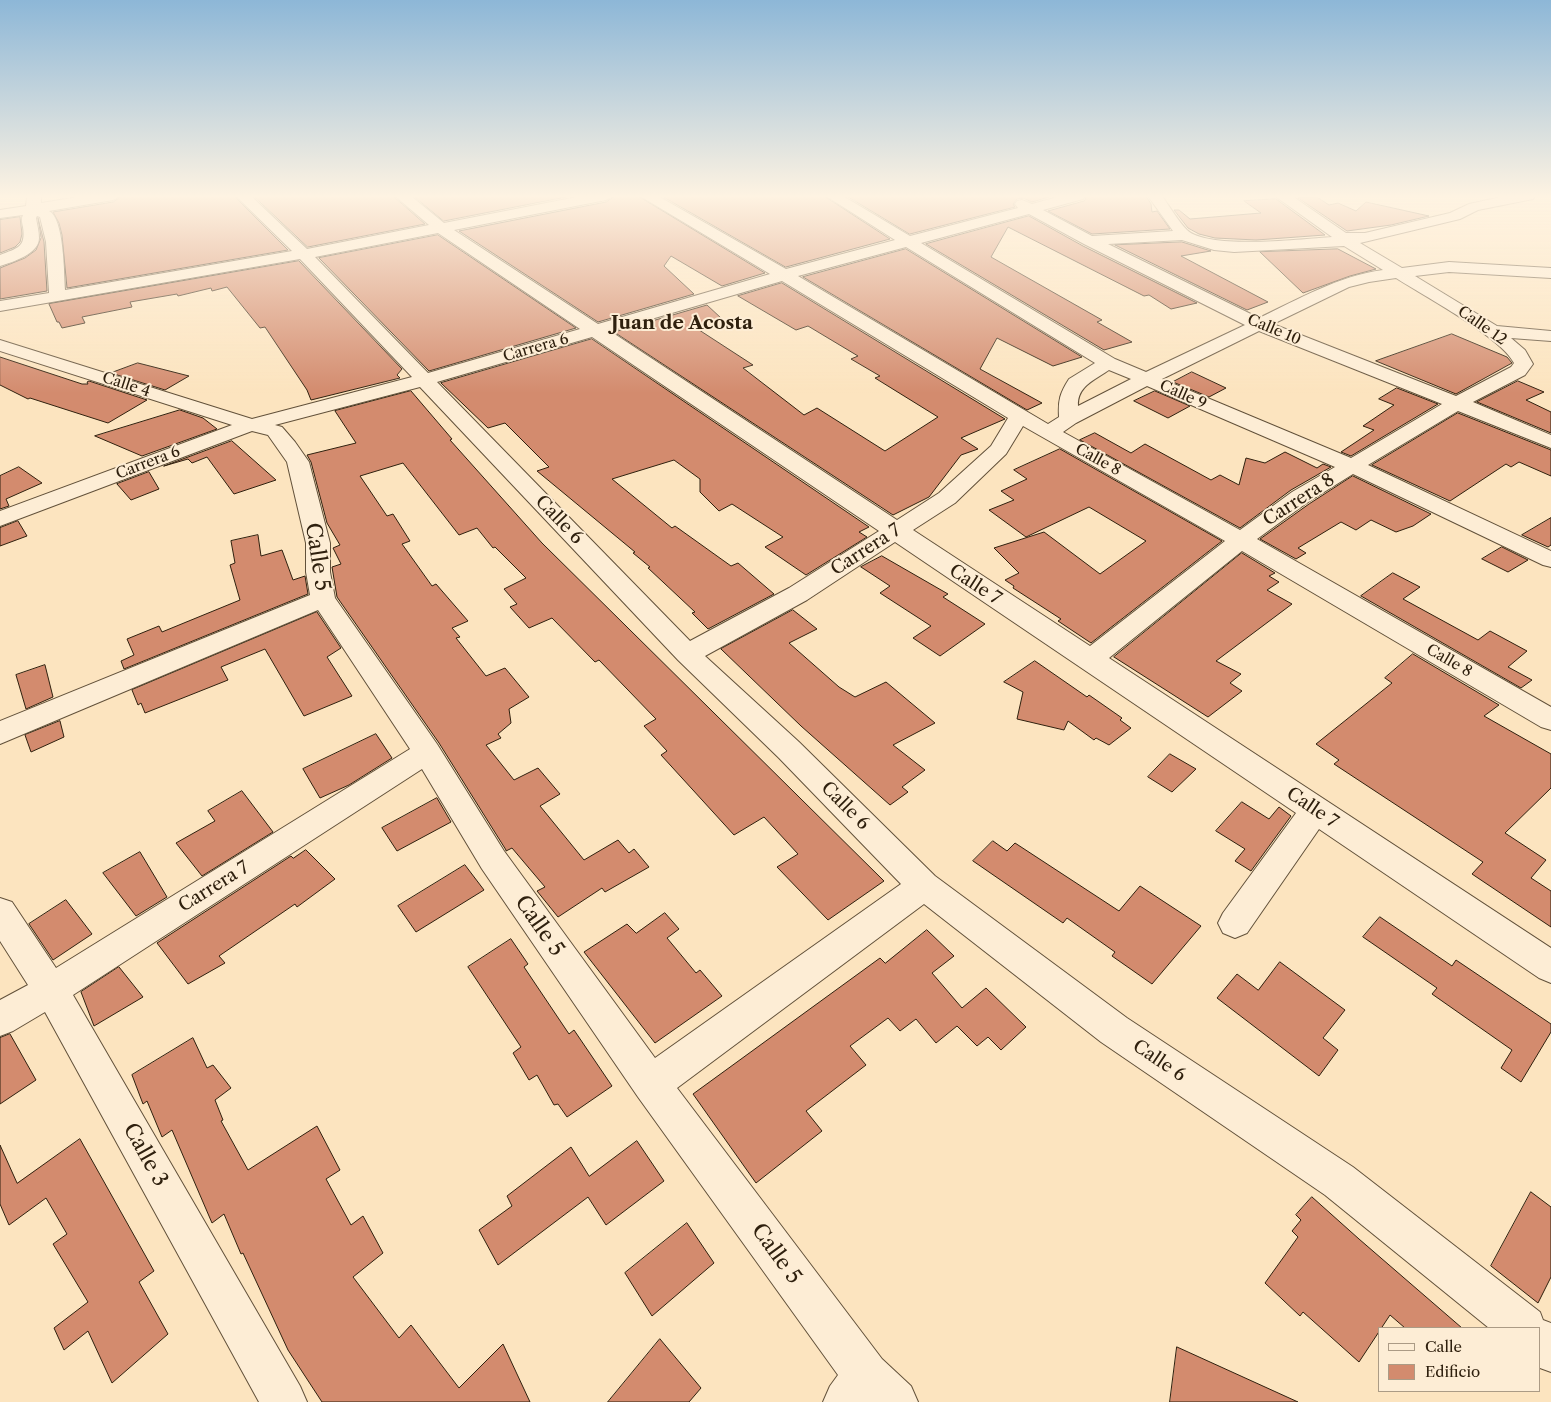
<!DOCTYPE html>
<html>
<head>
<meta charset="utf-8">
<style>
  body { margin:0 }
  #map { position:relative; width:1551px; height:1402px; overflow:hidden; background:#fce4bf; font-family:"Libre Caslon Text",serif }
  canvas { display:block }
  .legend { position:absolute; left:1378px; top:1327px; width:162px; height:65px; box-sizing:border-box; background:#fdedd5; border:1px solid #ab9b85; margin:0; padding:6px 9px; list-style:none; font-size:15px; color:#2f200e }
  .legend li { display:flex; align-items:center; gap:10px; height:25px }
  .legend b { width:25px; border:1px solid #ab9b85 }
</style>
</head>
<body>
<div id="map">
<canvas width="1551" height="1402"></canvas>
<ul class="legend">
<li><b style="height:6px;background:#fdedd5"></b>Calle</li>
<li><b style="height:14px;background:#d38b6e"></b>Edificio</li>
</ul>
</div>
<script>
const c = document.querySelector('canvas').getContext('2d');
c.lineJoin = 'round';
function fill(path, color) { c.fillStyle = color; c.fill(path, 'evenodd'); }
function strokePath(path, color, width, dash) { c.strokeStyle = color; c.lineWidth = width; c.lineCap = dash ? 'butt' : 'round'; c.setLineDash(dash || []); c.stroke(path); }
function drawText(font, color, halo, rows, align = 'center') {
  c.font = font + ' "Libre Caslon Text",serif'; c.lineWidth = 4; c.setLineDash([]); c.textBaseline = 'middle'; c.strokeStyle = halo; c.fillStyle = color; for (const [text, x, y, turn = 0] of rows) {
    c.save(); c.translate(x, y); c.rotate((+turn || 0) * Math.PI / 180); c.textAlign = isNaN(turn) ? turn : align; if (halo) c.strokeText(text, 0, 0); c.fillText(text, 0, 0); c.restore();
  }
}
const building = new Path2D(`
  M122,196h112l54,54 -221,38 -5,-53 -3,-12 -6,-11 60,-10z
  M254,196h139l32,28 -117,23z
  M414,196h157l-127,25z
  M615,196h23l127,77 -43,13 -51,-30 -7,10 30,28 -96,28 -139,-91 147,-29z
  M662,196h162l66,43 -104,28z
  M847,196h206l-21,6 -9,-4 -6,1 -4,5 2,3 -105,27z
  M1087,196h59l5,8 1,8 5,-1 13,18 -78,5 -44,-23 36,-10z
  M1317,197l12,8 9,-2 18,8 10,-9 63,14 -38,9 -44,6 -49,-33z
  M1276,199l49,36 -69,5 -41,-2 -16,-4 -11,-6 -14,-18h5l11,9 71,-6 -17,-12z
  M1029,216l54,30 114,57 -26,6 -22,-14 -5,1 -136,-69 -17,30 111,63 -5,2 35,20 -28,8 -178,-106z
  M20,217l2,17 -2,8 -5,5 -15,6v-33z
  M38,218l6,24 3,49 -47,8v-31l25,-10 11,-8 5,-12z
  M438,235l138,93 -147,43 -110,-113z
  M1182,242l29,9 -30,5 87,46 -21,8 -132,-65z
  M906,249l176,108 -29,9 -56,-28 -17,31 62,34 -15,7 -224,-133z
  M1338,249l38,20 -26,7 -47,17 -43,-41z
  M299,261l103,108 -5,6 3,3 -89,22 -4,-10 -42,-63 -5,1 -33,-41 -15,4 -1,-3 -33,8 -1,-2 -47,8 2,5 -50,10 3,6 -23,5 -3,-6h-2l-8,-18z
  M782,283l223,136 -44,19 17,11 -17,6 -32,42 -36,18 -279,-183 93,-27 14,13 -28,8 60,39 -10,3 61,47 13,-7 68,43 53,-34 -63,-39 5,-2 -29,-17 7,-3 -50,-30 -12,4 -58,-34z
  M1452,334l55,23 5,6 -56,31 -80,-33z
  M592,339l277,188 -10,5 8,5 -61,38 -41,-28 18,-10 -51,-33 -13,7 -19,-19v-13l-26,-19 -62,19 60,49 3,-2 56,40 7,-3 36,31 -66,35 -16,-16 3,-1 -47,-44 2,-1 -17,-14 2,-1 -98,-81 12,-4 -44,-44 -17,5 -47,-45z
  M0,357l82,27h6l-1,-2 2,-1 58,19 -39,23 -78,-25 -2,1 -28,-14z
  M138,363l51,13 -24,14 -54,-17z
  M1192,372l34,16 -17,9 -36,-15z
  M1518,381l26,11 -18,8 25,12v21l-74,-31z
  M1397,388l41,16 -87,52 -10,-4 33,-22 -11,-4 31,-21 -15,-6z
  M411,391l41,48 -2,1 92,103 342,338 -56,39 -51,-53 21,-13 -34,-37 -30,18 -73,-80 6,-4 -23,-25 12,-7 -57,-59 -4,2 -43,-44 -23,10 -19,-21 7,-3 -13,-15 22,-11 -31,-31 -2,1 -16,-20 -18,7 -56,-72 -43,13 27,40 6,-2 17,27 -8,3 30,42 4,-2 32,37 -16,7 8,9 -4,1 30,38 19,-8 24,29 -20,12 2,14 -13,11 3,4 -15,7 28,35 24,-12 22,26 -20,12 44,54 34,-20 11,13 5,-4 15,18 -44,25 -3,-4 -44,29 -21,-26 8,-4 -33,-39 -6,3v-1l-67,-107 -102,-146 -5,-30 9,-3 -8,-16 7,-3 -13,-22 -16,-61 -4,-7 49,-12 -21,-32z
  M1155,391l35,15 -22,12 -34,-17z
  M180,410l23,8 14,11 -75,27 -47,-20z
  M1458,413l93,37v26l-32,-14 -8,5 -5,-3 -56,37 -78,-36z
  M1095,433l36,20 14,-9 66,36 9,-5 19,10 7,-27 19,5 20,-11 32,16 6,-4 8,3 -40,23 -51,38 -160,-88z
  M232,441l44,39 -42,14 -27,-37 -15,6 -4,-4 -24,7z
  M1060,449l162,92 -131,102 -33,-22 3,-2 -48,-31 1,-2 -9,-6 14,-7 -25,-25 50,-16 56,42 46,-33 -57,-34 -63,30 -37,-27 25,-10 -13,-9 26,-12 -13,-9z
  M19,467l23,16 -36,16 3,7 -9,3v-33z
  M149,472l10,17 -28,11 -14,-16z
  M1353,476l78,38 -18,12 -17,6 -25,-12 -15,10 -15,-8 -43,26 8,5 -10,6 -36,-20 49,-35z
  M1551,518v27l-3,2 -26,-12z
  M18,521l9,15 -27,10v-18z
  M258,535l3,21 21,-6 11,30 12,-4 3,18 -184,75 -3,-8 13,-6 -7,-16 32,-13 3,6 78,-32 -10,-35 5,-2 -4,-22z
  M1502,547l26,13 -20,12 -26,-13z
  M1242,553l33,20 -6,3 10,6 -12,8 25,14 -76,57 25,13 -11,9 12,8 -34,26 -94,-60z
  M882,556l66,38 -5,3 42,27 -45,32 -27,-18 18,-12 -51,-33 10,-7 -29,-19z
  M1393,573l27,14 -17,12 75,41 12,-9 37,20 -19,16 24,13 -11,8 -160,-92z
  M793,610l24,19 -28,14 50,44 16,10 31,-15 49,41 -42,22 32,25 -23,17 6,5 -18,13 -89,-79 -80,-77z
  M317,612l24,36 -14,9 25,39 -48,20 -39,-67 -44,18 7,13 -83,33 -4,-10 -3,2 -6,-15z
  M1413,654l86,51 -15,11 67,38v34l-46,45 41,27 -15,18 20,13v36l-79,-53 11,-12 -149,-98 5,-4 -23,-16 76,-61 -7,-5z
  M1035,661l52,36 2,-2 33,23 -2,2 11,8 -22,17 -13,-7 -2,2 -26,-19 -4,9 -47,-11 6,-27 -19,-10z
  M45,665l8,32 -27,12 -10,-34z
  M60,721l4,16 -33,15 -6,-17z
  M376,734l16,24 -43,27 -29,13 -17,-29z
  M1170,754l26,15 -24,23 -24,-15z
  M242,791l31,41 -71,44 -26,-33 39,-22 -7,-10z
  M437,798l14,24 -54,29 -15,-23z
  M1242,802l27,17 10,-12 12,9 -40,55 -16,-10 10,-12 -29,-18z
  M993,841l14,10 8,-8 104,68 21,-25 61,40 -49,58 -40,-28 3,-4 -48,-34 -4,5 -90,-62z
  M306,850l29,29 -38,28 -2,-3 -76,52 6,7 -37,21 -31,-41 134,-87 2,2z
  M140,852l27,45 -31,19 -33,-43z
  M465,865l19,25 -68,42 -18,-26z
  M66,900l26,34 -39,26 -24,-36z
  M665,913l14,16 -12,9 29,35 4,-3 22,26 -67,47 -71,-91 43,-28 9,9z
  M1380,917l72,49 4,-6 95,64v8l-30,50 -20,-14 11,-18 -80,-56 5,-6 -74,-51z
  M927,930l27,26 -22,17 30,35 24,-20 40,39 -25,23 -13,-13 -11,9 -20,-20 -21,17 -20,-24 -16,12 -12,-13 -38,28 16,19 -60,46 16,20 -66,52 -63,-89 187,-136 5,5z
  M511,939l17,25 -4,3 45,67 5,-4 38,56 -45,31 -9,-13 -4,1 -17,-30 -8,5 -16,-27 8,-6 -53,-80z
  M1280,962l65,48 -22,28 15,12 -19,26 -102,-78 20,-24 21,16z
  M119,967l24,30 -49,29 -13,-34z
  M10,1034l26,46 -36,24v-66z
  M193,1038l14,30 6,-3 18,23 -16,12 8,20 -2,1 27,49 69,-44 23,44 -14,9 25,46 12,-9 20,37 -30,24 46,61 12,-13 48,63 44,-44 27,58h-208l-34,-52 -45,-97 -2,1 -17,-40 -12,9 -40,-93 -10,7 -15,-36 -4,3 -11,-29z
  M80,1139l74,132 -15,11 29,52 -56,49 -24,-52 -24,19 -10,-22 34,-26 -35,-58 14,-10 -21,-36 -37,27 -9,-21v-59l17,38z
  M637,1141l27,40 -58,44 -18,-28 -90,68 -19,-35 33,-24 -5,-10 64,-49 18,29z
  M1531,1192l20,15v70l-13,26 -47,-37z
  M1312,1197l47,42 103,89h-57l-15,-13 -31,47 -56,-50 -3,4 -35,-33 33,-46 -6,-6 9,-11 -5,-5z
  M687,1223l27,40 -62,53 -27,-43z
  M660,1339l41,49 -12,14h-81z
  M1177,1347l121,55h-128z`);
fill(building, '#d38b6e');
strokePath(building, '#2f200e', 1);
const minor = new Path2D(`
  M27,196h14v7l44,-7h35l-7,4 -64,11c15,7 15,63 16,79l227,-39 -56,-55h15l56,53 122,-24 -34,-29h16l33,27 138,-27h31l-7,4 -152,30 144,94 172,-50 -130,-78h18l128,73 109,-29 -69,-44h17l67,40 108,-28 -3,-4 2,-3 5,-1 10,4 29,-8h24l-2,3 -40,11 49,26 81,-5 -25,-35h14c8,11 16,25 25,34 21,20 115,9 145,7l-57,-41h17l54,37h19l85,-20 19,-9 37,-8h29l-2,3 -55,11 -18,9 -100,24 42,25 47,-6 102,6v10l-102,-6 -34,4 82,50 54,5v10l-40,-3 14,12 8,14 -8,11 -52,27 78,33v13l-93,-37 -90,54 183,86v16l-8,-2 -190,-91 -45,28 -51,37 294,168v23l-10,-3 -299,-176 -133,107 442,290v35l-12,-5 -220,-149 -72,104 -12,5 -12,-5 -5,-10 5,-10 73,-100 -401,-271 -88,58 -102,56 94,86 136,134 192,142 226,149 187,145 3,8 8,3v49l-11,-4v-40h-51l-164,-133 -224,-153 -177,-138 -247,184 205,271 29,27 7,16h-95l7,-16 8,-11 -200,-278 -156,-228 -60,-100 -349,226 227,391 7,16h-48l-214,-390 -32,19 -13,5v-36l28,-15 -28,-44v-43l12,4 44,66 354,-219 -92,-139 -318,134v-23l310,-126 -4,-23v-29l-19,-81 -19,-27 -16,-4 -252,95v-15l232,-86 -232,-74v-11l252,79 160,-42 -112,-118 -300,52v-10l49,-8 -3,-51 -6,-25 -3,-1 -1,2c1,6 3,13 3,20 0,16 -26,24 -39,28v-11c17,-7 26,-7 23,-28 -1,-5 -2,-8 0,-12l-23,3v-8l26,-4zM1029,214l55,30 161,81 -99,47 -31,-13 -194,-116zM438,233l142,96 -152,44 -113,-116zM1182,240l32,10 20,2 110,-6 39,24c-45,6 -84,29 -124,48l-151,-74zM906,247l189,116 -26,16c-9,14 -11,21 -10,38l-11,7 -250,-148zM1396,278c28,18 105,59 118,85l-3,4 -55,29 -183,-72 76,-37 20,-5zM782,281l226,137 -17,28 -52,47 -42,27 -287,-189zM1259,331l183,73 -91,54 -189,-79zM592,337l287,194 -90,57 -99,53 -253,-259zM1109,370l22,9 -53,27c-1,-20 17,-26 31,-36zM1147,386l188,81 -43,25 -52,38 -177,-98 13,-9zM420,387l258,273 101,98 122,126 -246,174 -151,-207 -67,-107 -102,-146 -5,-26v-29l-21,-81 -14,-20 -13,-15 -7,-2zM1023,426l202,115 -135,105 -177,-116 42,-27 51,-49z`);
strokePath(minor, '#62513a', 2);
fill(minor, '#fdedd5');
const sky = c.createLinearGradient(0, 0, 0, 393);
sky.addColorStop(0, '#8db7d7');
sky.addColorStop(0.5, '#fef3e2');
sky.addColorStop(1, '#fef3e200');
c.fillStyle = sky;
c.fillRect(0, 0, 1551, 393);
drawText('15px', '#2f200e', '#fdedd5', [
  ["Calle 12",1482,326,35],
  ["Calle 10",1274,330,23],
  ["Carrera 6",536,348,-16],
  ["Calle 4",126,385,18],
  ["Calle 9",1183,395,24],
  ["Calle 8",1098,460,29],
  ["Carrera 6",148,463,-21],
  ["Calle 8",1449,661,30]
]);
drawText('18px', '#2f200e', '#fdedd5', [
  ["Carrera 8",1299,500,-33],
  ["Calle 6",559,520,46],
  ["Carrera 7",866,550,-33],
  ["Calle 7",975,585,33],
  ["Calle 6",845,806,45],
  ["Calle 7",1312,808,34],
  ["Carrera 7",214,887,-32],
  ["Calle 6",1159,1061,34]
]);
drawText('bold 19px', '#2f200e', '#fdedd5', [
  ["Juan de Acosta",682,324]
]);
drawText('21px', '#2f200e', '#fdedd5', [
  ["Calle 5",317,557,81],
  ["Calle 5",539,926,55],
  ["Calle 3",145,1155,61],
  ["Calle 5",776,1254,54]
]);
</script>
</body>
</html>
